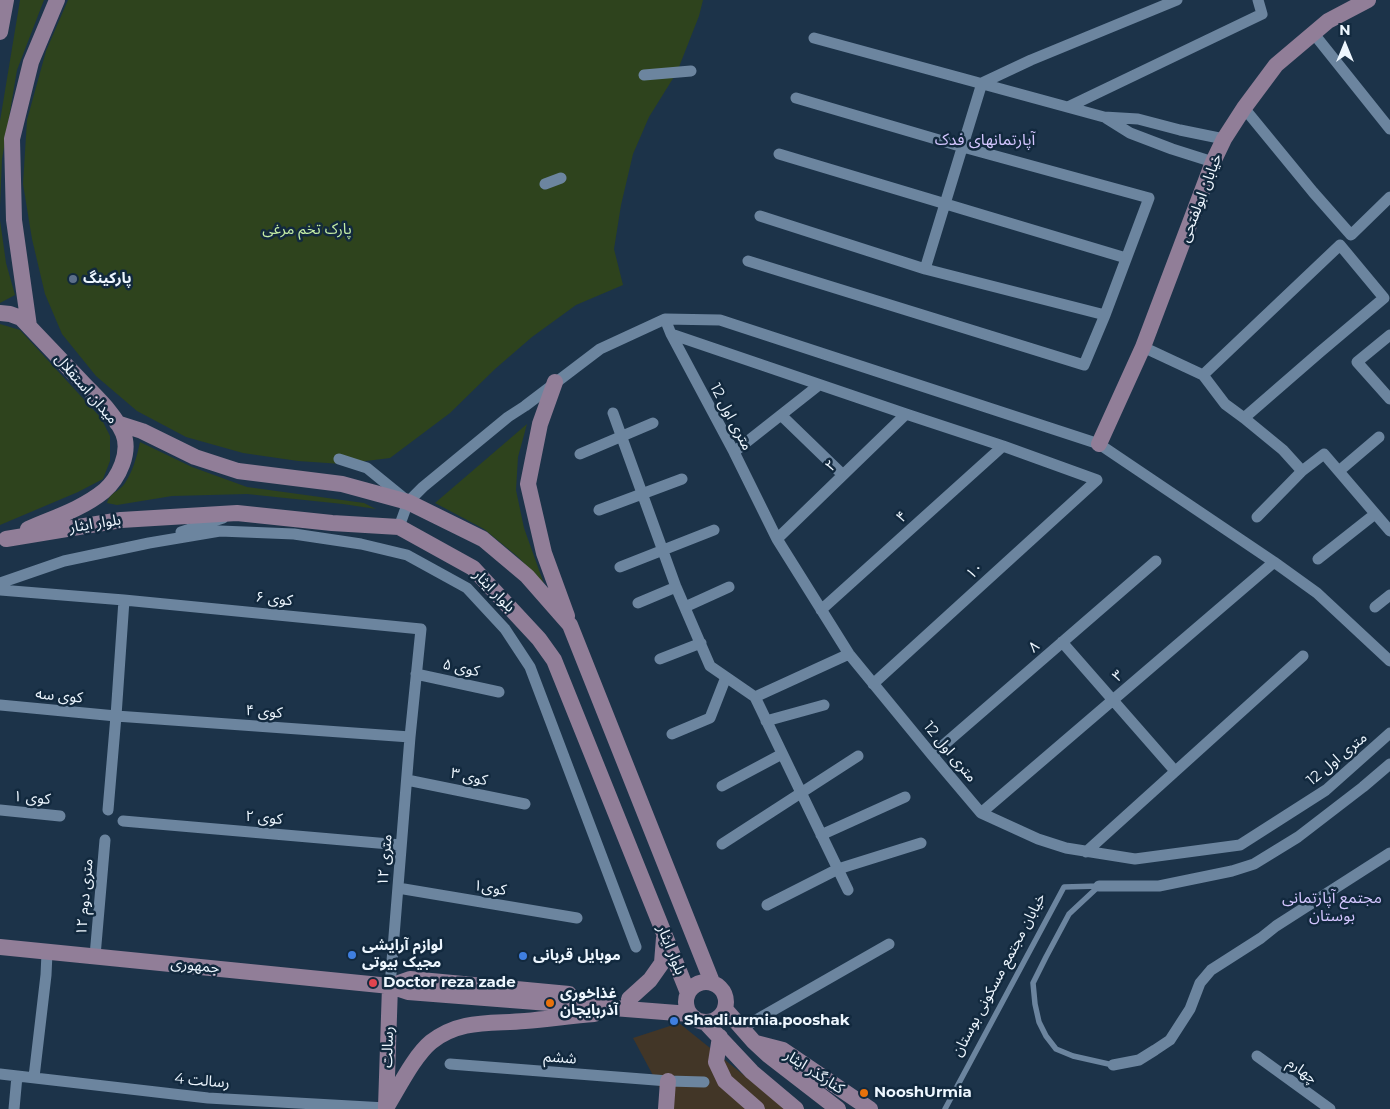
<!DOCTYPE html>
<html>
<head>
<meta charset="utf-8">
<style>
  body { margin:0 }
  #map { position:relative; width:1390px; height:1109px; overflow:hidden; background:#1c3349; font-family:Montserrat,sans-serif }
  canvas { display:block }
  .north { position:absolute; left:1320px; top:20px; width:50px; height:50px; -webkit-text-stroke:4px #12293e; paint-order:stroke; rotate:0deg; font-size:14px; font-weight:700; line-height:20px; text-align:center; color:#edf6fe }
  .north::after { content:''; display:block; margin:auto; width:18px; height:22px; background:#edf6fe; clip-path:polygon(50% 0,100% 100%,50% 72%,0 100%) }
</style>
</head>
<body>
<div id="map">
<canvas width="1390" height="1109"></canvas>
<div class="north">N</div>
</div>
<script>
const c = document.querySelector('canvas').getContext('2d');
c.lineJoin = 'round';
function fill(path, color) { c.fillStyle = color; c.fill(path, 'evenodd'); }
function strokePath(path, color, width, dash) { c.strokeStyle = color; c.lineWidth = width; c.lineCap = dash ? 'butt' : 'round'; c.setLineDash(dash || []); c.stroke(path); }
function drawText(font, color, halo, rows, align = 'center') {
  c.font = font + ' Montserrat,"Noto Sans Arabic",sans-serif'; c.lineWidth = 5; c.setLineDash([]); c.textBaseline = 'middle'; c.strokeStyle = halo; c.fillStyle = color; for (const [text, x, y, turn = 0] of rows) {
    c.save(); c.translate(x, y); c.rotate((+turn || 0) * Math.PI / 180); c.textAlign = isNaN(turn) ? turn : align; if (halo) c.strokeText(text, 0, 0); c.fillText(text, 0, 0); c.restore();
  }
}
fill(new Path2D(`
  M679,1023l107,86h-115l-38,-71z`), '#423627');
fill(new Path2D(`
  M20,0h24l-27,70 -15,89 -2,48v-86z
  M68,0h635l-4,16 -22,56 -28,45 -16,37 -12,51 -7,44 9,36 -47,20 -44,32 -37,32 -45,44 -60,45 -48,6 -44,-3 -55,-8 -57,-16 -49,-26 -41,-35 -34,-42 -17,-40 -13,-55 -9,-55 4,-64 19,-69z
  M0,220l6,43 9,32 -15,8z
  M0,324l20,6 81,88 9,18v25l-7,18 -25,13 -78,33z
  M527,424l-9,33 -2,33 8,38 20,56 -26,-27 -34,-28 -49,-26z
  M140,442l52,25 55,20 117,16 12,6 -33,-5 -96,-10 -75,2 -55,9 -10,-2c3,-11 12,-11 18,-20 8,-12 12,-27 15,-41z`), '#2e431d');
strokePath(new Path2D(`
  M1099,886l-30,28 -23,43 -13,26 2,21 4,18 7,14 10,13 17,7 40,9
  M945,1109l119,-222 35,-1`), '#6c859f', 5.5);
strokePath(new Path2D(`
  M1314,34l76,95
  M814,38l290,79 34,2 42,11 44,9
  M644,75l47,-4
  M1068,107l194,-93 -4,-14
  M1244,108l69,84 38,43 39,-38
  M1106,118l24,15 42,16 41,13
  M779,154l347,104
  M545,184l16,-6
  M760,216l165,53 180,46 44,-117 -186,-51 -167,-49
  M748,261l336,104 21,-50
  M925,269l57,-186 49,-23 146,-60
  M665,319l6,15 63,118 43,87 72,115 83,101 49,58 57,26 28,9 69,11 105,-14 86,-55 64,-57
  M671,334l235,80 97,32 94,34 -224,204
  M1390,335l-33,27 33,37
  M1143,347l60,28 22,29 19,14 76,-66 64,-54 -44,-53 -137,130
  M613,413l63,174 34,79 45,31 94,-43
  M781,415l62,60
  M1244,418l39,32 19,21 -45,46
  M734,452l85,-67
  M580,454l73,-31
  M339,459l28,9 38,31
  M1302,471l22,-17 66,77
  M1339,471l40,-34
  M599,510l83,-31
  M399,527l9,-25 15,-15 85,-70 17,-11 75,-57 65,-30 55,1 379,124 175,118 43,31 73,68
  M181,532l42,-14
  M777,539l129,-125
  M1318,559l57,-45
  M620,567l94,-37
  M0,583l64,-22 85,-18 71,-12 74,3 67,10 46,11 60,33 38,41 25,38 106,280
  M0,590l124,10 297,29 -11,108 -20,249
  M638,603l38,-16
  M685,607l44,-20
  M1375,607l15,-12
  M821,610l182,-164
  M1062,642l113,129
  M660,659l41,-16
  M416,674l83,18
  M755,697l93,193
  M0,705l116,11 294,21
  M766,721l58,-16
  M672,734l38,-16 16,-41
  M932,755l224,-194
  M407,780l118,24
  M722,786l60,-32
  M0,810l60,6
  M108,810l8,-94 8,-116
  M981,813l293,-251
  M123,821l278,24
  M821,835l84,-38
  M722,844l136,-88
  M1086,852l217,-196
  M1099,886h60l73,-15 22,-7 44,-27 65,-50 27,-23
  M398,888l179,30
  M767,905l71,-36 83,-26
  M95,956l10,-116
  M742,1028l147,-84
  M1257,1056l73,53
  M450,1064l218,17 36,1
  M1113,1065l26,-5 16,-10 15,-10 20,-31 10,-26 11,-13 50,-32 15,-12 114,-73
  M0,1074l208,24 178,10
  M34,1077l12,-102 1,-22
  M14,1109l3,-33`), '#6c859f', 11);
strokePath(new Path2D(`
  M0,32l6,-32
  M0,313l10,1 11,4c20,21 41,43 61,64 15,16 32,31 41,51 8,19 -4,45 -19,58 -22,18 -51,27 -76,38
  M29,326l-15,-106 -2,-81 19,-77 26,-62
  M555,382l-15,42 -12,60 16,69 23,63
  M117,423l25,8 53,26 43,14 104,13 66,18 75,37 44,37 43,49 142,357
  M1099,444l44,-97 70,-185 11,-23 20,-31 32,-43 52,-44 40,-21
  M6,539l115,-19 116,-7 95,10 67,4 74,41 66,71 15,21 134,333
  M0,947l390,39 18,6 282,22
  M686 1002a20 20 0 1 1 40 0a20 20 0 1 1-40 0Z
  M390,986l20,-7 159,15
  M629,999l21,-19 12,-17 2,-25
  M725,1009l29,33 14,13 70,54
  M705,1022l47,50 44,37
  M720,1037l-4,25 9,19 32,28
  M756,1043l27,7 87,59
  M386,1107l4,-121
  M386,1108c12,-19 28,-52 45,-66 29,-23 60,-18 94,-21 23,-2 46,-5 69,-7
  M666,1109l2,-28`), '#917e98', 16);
for (const [x, y, r, color] of [
  [73,279,5,"#5c6f8a"],
  [352,955,5,"#3f7fe0"],
  [523,956,5,"#3f7fe0"],
  [373,983,5,"#e0444e"],
  [550,1003,5,"#e8710a"],
  [674,1021,5,"#3f7fe0"],
  [864,1093,5,"#e8710a"]
]) { const dot = new Path2D(); dot.arc(x, y, r, 0, 2 * Math.PI); c.fillStyle = color; c.fill(dot); strokePath(dot, '#12293e', 2); }
drawText('15px', '#edf6fe', '#12293e', [
  ["خیابان ابولفتحی",1201,198,-69],
  ["میدان استقلال",86,389,49],
  ["12 متری اول",731,417,62],
  ["۲",831,466,-44],
  ["۴",902,517,-42],
  ["بلوار ایثار",95,524,-9],
  ["۱۰",975,571,-42],
  ["بلوار ایثار",494,591,46],
  ["کوی ۶",274,599,6],
  ["۸",1034,647,-41],
  ["کوی ۵",461,668,12],
  ["۳",1118,676,-41],
  ["کوی سه",59,696,5],
  ["کوی ۴",264,712,4],
  ["12 متری اول",950,752,50],
  ["12 متری اول",1337,759,-40],
  ["کوی ۳",469,777,12],
  ["کوی ۱",32,798,5],
  ["کوی ۲",264,818,5],
  ["۱۲ متری",385,860,-85],
  ["کوی۱",490,888,9],
  ["۱۲ متری دوم",85,897,-85],
  ["بلوار ایثار",671,950,68],
  ["جمهوری",195,966,6],
  ["خیابان مجتمع مسکونی بوستان",999,975,-62],
  ["رسالت",388,1047,-88],
  ["ششم",560,1058,4],
  ["چهارم",1302,1071,36],
  ["کنارگذر ایثار",814,1072,33],
  ["رسالت 4",202,1081,5]
]);
drawText('15px', '#c5eea6', '#12293e', [
  ["پارک تخم مرغی",307,230]
]);
drawText('bold 15px', '#edf6fe', '#12293e', [
  ["پارکینگ",83,279],
  ["لوازم آرایشی",362,946],
  ["مجیک بیوتی",362,963],
  ["موبایل قربانی",533,956],
  ["Doctor reza zade",383,983],
  ["غذاخوری",560,994],
  ["آذربایجان",560,1011],
  ["Shadi.urmia.pooshak",684,1021],
  ["NooshUrmia",874,1093]
], 'left');
drawText('16px', '#d3c5fe', '#12293e', [
  ["آپارتمانهای فدک",985,140],
  ["مجتمع آپارتمانی",1332,898],
  ["بوستان",1332,916]
]);
</script>
</body>
</html>
